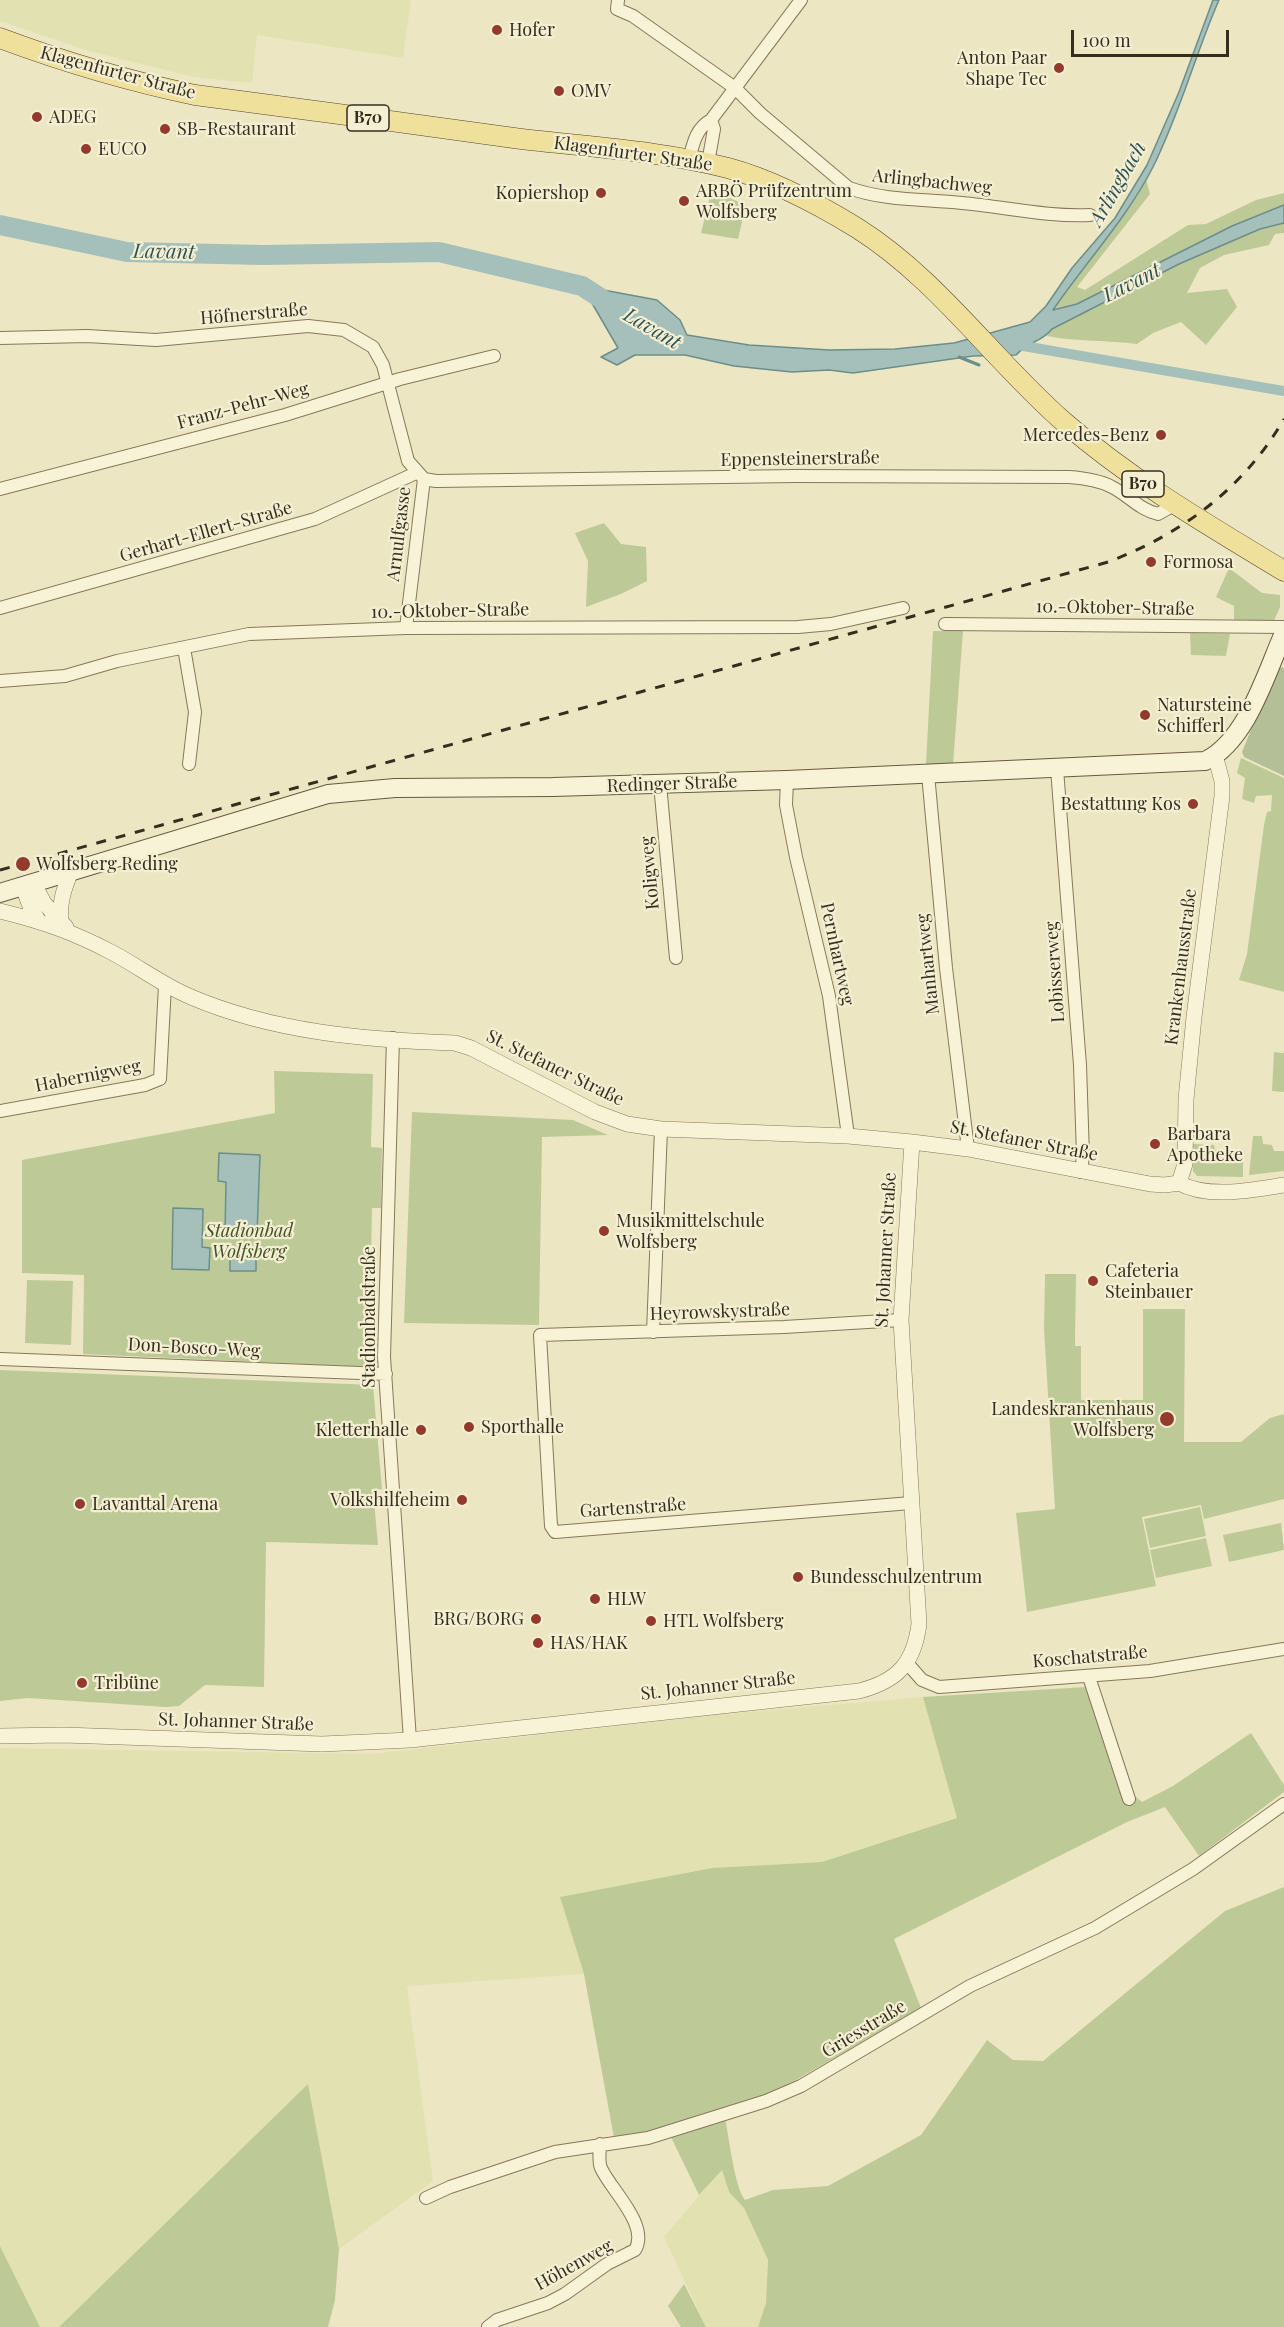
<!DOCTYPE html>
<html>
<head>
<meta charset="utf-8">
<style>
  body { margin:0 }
  #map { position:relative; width:1284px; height:2327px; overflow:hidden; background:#ede6c3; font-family:"Playfair Display",serif }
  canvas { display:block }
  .scale { position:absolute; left:1071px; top:30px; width:158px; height:27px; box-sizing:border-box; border:3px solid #372d1e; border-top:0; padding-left:8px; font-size:18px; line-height:21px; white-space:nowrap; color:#372d1e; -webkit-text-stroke:4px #f4efd3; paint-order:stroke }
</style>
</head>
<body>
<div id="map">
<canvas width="1284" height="2327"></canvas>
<div class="scale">100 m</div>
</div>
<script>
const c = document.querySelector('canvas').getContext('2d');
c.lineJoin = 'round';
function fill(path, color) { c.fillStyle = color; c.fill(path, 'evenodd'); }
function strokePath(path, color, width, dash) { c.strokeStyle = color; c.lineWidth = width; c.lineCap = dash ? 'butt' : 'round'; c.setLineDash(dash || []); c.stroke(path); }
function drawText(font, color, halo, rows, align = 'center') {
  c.font = font + ' "Playfair Display",serif'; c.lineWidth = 4.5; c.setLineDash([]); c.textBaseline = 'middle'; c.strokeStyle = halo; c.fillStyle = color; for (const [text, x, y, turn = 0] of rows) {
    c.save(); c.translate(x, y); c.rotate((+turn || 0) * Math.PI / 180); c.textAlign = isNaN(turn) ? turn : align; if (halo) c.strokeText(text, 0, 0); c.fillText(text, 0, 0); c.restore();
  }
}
fill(new Path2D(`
  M0,0h411l-8,58 -146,-23 -5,48 -58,-6 -105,-26 -89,-30z
  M923,1697l35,121 -136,44 -110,6 -152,29 24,77 -177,12 26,195 -94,68 -31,-164 -249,242h-19l-40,-81v-498l372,6 342,-39z
  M722,2169l7,23 15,16 24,53 -2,42 -8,24h-52l-42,-90z`), '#e2e1b1');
fill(new Path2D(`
  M1146,179l4,15 -73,93 8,3 103,-65 18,-1 50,-24 28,-7v12l-52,21 -155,78 -24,6 68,-91z
  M720,194l26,11 -8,34 -37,-6 9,-37z
  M1284,223v10l-9,1 -6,11 -45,10 -24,13 -13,25 40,-4 10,18 -31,38 -25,-23 -28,11 -16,11c-30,-4 -60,-2 -90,-8l5,-7 127,-65 81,-35z
  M604,523l17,21 25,3 1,34 -26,13 -35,13 2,-46 -13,-28z
  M1229,568l33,25 18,2v12l-7,16h-39v-17l-18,-9z
  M933,631h30l-10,134 -27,-1z
  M1190,633l40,1 -4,22 -35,-1z
  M1241,758l43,20v214l-45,-12 8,-26 17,-129 3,-13 4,-1 1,-16 -16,1 -2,7 -12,-4 3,-21 -8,-5z
  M1274,1052l10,1v39l-12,-1z
  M274,1071l99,3 -2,73 11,1 -1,60h-9l-3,159 -286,-13 1,-79 -62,-2v-113l253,-47z
  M412,1112l161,8 35,15 -66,2 -3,188 -135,-2z
  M1253,1136h9l1,8 9,1 2,6h10v20l-35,4z
  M1193,1144l21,1 1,5h28v27l-46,-1 -4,-5z
  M1045,1274h31l-1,72h6v54h62v-91h42l-1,133h57l29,-24 14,-4v85l-80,20 -3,-14 -59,12 14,69 -129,26 -11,-99 39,-4 -11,-180z
  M27,1280l46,1 -2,64 -46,-2z
  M0,1370l373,15 9,104 -9,1 5,55 -112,-3 -2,145 -59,-2 -26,21 -13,1 -138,-9 -28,3z
  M1200,1507l6,29 -56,12 -6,-29z
  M1281,1523l3,27 -55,12 -6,-27z
  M1206,1538l6,28 -56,12 -6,-28z
  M1086,1687l40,114 10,-4 6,5 31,-16 78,-53 33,52v7l-85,64 -34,-49 -38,15 -233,117 27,69 -153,88 -44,17c5,22 10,73 21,87l28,-10 55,-4 93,-51 66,-95 26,20 30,1 182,-150 59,-24v440h-526l8,-24 2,-43 -24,-52 -15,-16 -7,-22 -23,25 -32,-66 -53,9 -30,-164 -24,-77 152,-29 110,-6 135,-44 -34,-121z
  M308,2084l31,165 -4,51 -7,27h-269z
  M0,2246l40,81h-40z
  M684,2284l22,43h-25l-13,-21z`), '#bdca98');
fill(new Path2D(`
  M1282,667l2,1v108l-40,-19 -2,-5 33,-82z`), '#b5bf97');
const water = new Path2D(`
  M1213,0h6c-24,55 -39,113 -66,167 -26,51 -67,95 -100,143l24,-6 155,-78 52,-21v18l-24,6 -81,35 -127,65c-10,13 -23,12 -36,26l-43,1 -120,17 -24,-3 -37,2 -58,-6 -49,-11h-50l-18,10 -16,-8 17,-9 -36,-62 75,14 23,20 7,15 62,10 80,5 66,-1 59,-6 76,-21 16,-16 26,-38 43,-50 32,-53 32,-73z
  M219,1153l41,2 -3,79 -32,-1 1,-51 -8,-1z
  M173,1208l30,1 -1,38 8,1 -1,22 -37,-1z
  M230,1248h26v23h-26z`);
fill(water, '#a5c0bb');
strokePath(water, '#6c8e8a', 1.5);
strokePath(new Path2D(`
  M959,357l20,8`), '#6c8e8a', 3);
strokePath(new Path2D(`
  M1012,344l272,47`), '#a5c0bb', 10);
strokePath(new Path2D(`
  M0,225l127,27 137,3 175,-3 143,34 20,13`), '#a5c0bb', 20);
const minor = new Path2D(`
  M618,0l-1,9 16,7 102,72 25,25 89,75c36,13 76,11 113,15 44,4 85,14 128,12
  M689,160c4,-16 7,-32 22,-40l90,-120
  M708,163l6,-34 -3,-9
  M0,338l87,-2 69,4 152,-14 36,4 29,17 10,18 25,96 16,18 12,2 359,-5 274,1c15,1 30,3 43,10 16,8 28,23 46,27l16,-9
  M0,489l285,-74 115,-36 94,-23
  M0,608l315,-89 101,-46
  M945,624l339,3
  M406,628l18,-149
  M184,648l11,64 -6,52
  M0,681l65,-5 52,-15 132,-27 157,-6 392,-1 33,-3 72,-16
  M1057,769l23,296 3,91 -2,16
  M928,774l18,194 22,181
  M787,780l-1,25 10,52 33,139 19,140
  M660,784l16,174
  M393,1038l-9,319 26,383
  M0,1111l145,-26 15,-6 5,-94
  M901,1320l-117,7 -244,8 11,191 4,6 356,-29
  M653,1332l8,-203
  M0,1359l386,15
  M907,1663l15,17 17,7 211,-16 134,-22
  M1089,1677l40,122
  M426,2198l24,-11 105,-35 93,-14 118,-37 35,-15 169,-100 125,-58 98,-59 91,-65
  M488,2327l9,-7 51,-17 17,-9 42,-30 28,-14c15,-25 -25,-61 -34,-82 -3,-7 -1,-17 -1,-24`);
const tertiary = new Path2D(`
  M34,884l10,19 22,24
  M23,887l8,22 7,11
  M0,911c41,10 73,21 111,41 27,14 51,33 80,45 82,35 174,43 264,46l16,5 124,64 32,12 34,5 187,7 64,6 56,7 182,35 15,1 14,-2
  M61,923c-2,-18 2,-32 9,-49
  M1179,1183l6,-19 1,-65 8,-82 28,-221v-15l-7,-26
  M1179,1183c29,16 73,7 105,2
  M0,1736l64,-1 258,9 88,-4 449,-49c39,-10 55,-28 60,-67l-18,-304 11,-178`);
const secondary = new Path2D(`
  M0,893l328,-99 67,-6 158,-1 234,-7 418,-19c42,-20 61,-88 79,-128`);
const primary = new Path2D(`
  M0,38c64,24 129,43 195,57 106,14 213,28 319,43 71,9 144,12 214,30 44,12 90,36 129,60 81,51 136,132 207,194 68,59 144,103 220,149`);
strokePath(minor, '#86785b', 14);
strokePath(tertiary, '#86785b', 16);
strokePath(secondary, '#68593e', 20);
strokePath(primary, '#54452f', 21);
strokePath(minor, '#f8f2d6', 12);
strokePath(tertiary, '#f8f2d6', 15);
strokePath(secondary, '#f8f2d6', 18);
strokePath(primary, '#efe09c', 20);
strokePath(new Path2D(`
  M0,870l1108,-308c74,-28 136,-74 176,-143`), '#372d1e', 3, [10, 10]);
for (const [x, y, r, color] of [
  [497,30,6,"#943a2c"],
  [1059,68,6,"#943a2c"],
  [559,91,6,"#943a2c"],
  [37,117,6,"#943a2c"],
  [165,129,6,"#943a2c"],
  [86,149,6,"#943a2c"],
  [601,193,6,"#943a2c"],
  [684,201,6,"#943a2c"],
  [1161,435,6,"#943a2c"],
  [1151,562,6,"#943a2c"],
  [1145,715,6,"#943a2c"],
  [1193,804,6,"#943a2c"],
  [23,864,8,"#943a2c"],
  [1155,1144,6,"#943a2c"],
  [604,1231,6,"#943a2c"],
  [1093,1281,6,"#943a2c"],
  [1167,1419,8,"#943a2c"],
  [469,1427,6,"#943a2c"],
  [421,1430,6,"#943a2c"],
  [462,1500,6,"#943a2c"],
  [80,1504,6,"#943a2c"],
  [798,1577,6,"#943a2c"],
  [595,1599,6,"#943a2c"],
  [536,1619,6,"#943a2c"],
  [651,1621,6,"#943a2c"],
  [538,1643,6,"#943a2c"],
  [82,1683,6,"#943a2c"]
]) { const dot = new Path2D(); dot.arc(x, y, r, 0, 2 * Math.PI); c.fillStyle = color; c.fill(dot); strokePath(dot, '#f4efd3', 2); }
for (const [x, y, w] of [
  [368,118,42],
  [1143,484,42]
]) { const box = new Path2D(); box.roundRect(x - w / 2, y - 13, w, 26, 4.5); c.fillStyle = '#f4efd3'; c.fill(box); strokePath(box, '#372d1e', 1.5); }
drawText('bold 16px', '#372d1e', null, [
  ["B70",368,118],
  ["B70",1143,484]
]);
drawText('18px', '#372d1e', '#f4efd3', [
  ["Hofer",509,30],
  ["Anton Paar",1047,58,"right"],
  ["Shape Tec",1047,79,"right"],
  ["OMV",571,91],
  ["ADEG",49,117],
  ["SB-Restaurant",177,129],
  ["EUCO",98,149],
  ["ARBÖ Prüfzentrum",696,191],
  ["Wolfsberg",696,212],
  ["Kopiershop",589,193,"right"],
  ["Mercedes-Benz",1149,435,"right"],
  ["Formosa",1163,562],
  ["Natursteine",1157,705],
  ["Schifferl",1157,726],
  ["Bestattung Kos",1181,804,"right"],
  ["Wolfsberg Reding",36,864],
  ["Barbara",1167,1134],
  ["Apotheke",1167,1155],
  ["Musikmittelschule",616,1221],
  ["Wolfsberg",616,1242],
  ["Cafeteria",1105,1271],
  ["Steinbauer",1105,1292],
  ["Landeskrankenhaus",1154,1409,"right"],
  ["Wolfsberg",1154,1430,"right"],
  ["Sporthalle",481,1427],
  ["Kletterhalle",409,1430,"right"],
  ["Volkshilfeheim",450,1500,"right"],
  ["Lavanttal Arena",92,1504],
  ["Bundesschulzentrum",810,1577],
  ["HLW",607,1599],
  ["BRG/BORG",524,1619,"right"],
  ["HTL Wolfsberg",663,1621],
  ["HAS/HAK",550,1643],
  ["Tribüne",94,1683]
], 'left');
drawText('18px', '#372d1e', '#f4efd3', [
  ["Klagenfurter Straße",118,73,15],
  ["Klagenfurter Straße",633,154,8],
  ["Arlingbachweg",932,182,6],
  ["Höfnerstraße",254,314,-5],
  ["Franz-Pehr-Weg",243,406,-15],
  ["Eppensteinerstraße",800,459,-1],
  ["Gerhart-Ellert-Straße",206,532,-16],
  ["Arnulfgasse",399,534,-83],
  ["10.-Oktober-Straße",1115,608,1],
  ["10.-Oktober-Straße",450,611,-1],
  ["Redinger Straße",672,784,-2],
  ["Koligweg",650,873,-95],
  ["Pernhartweg",837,954,78],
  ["Manhartweg",928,964,-96],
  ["Krankenhausstraße",1181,967,-83],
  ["Lobisserweg",1055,972,-94],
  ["St. Stefaner Straße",555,1068,26],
  ["Habernigweg",88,1076,-11],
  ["St. Stefaner Straße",1024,1141,11],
  ["St. Johanner Straße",886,1250,-87],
  ["Heyrowskystraße",720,1312,-2],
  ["Stadionbadstraße",369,1317,-90],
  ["Don-Bosco-Weg",194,1348,3],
  ["Gartenstraße",633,1508,-4],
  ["Koschatstraße",1090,1657,-5],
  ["St. Johanner Straße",718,1686,-6],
  ["St. Johanner Straße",236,1722,2],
  ["Griesstraße",864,2029,-31],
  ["Höhenweg",574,2265,-29]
]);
drawText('italic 18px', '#415325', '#f4efd3', [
  ["Stadionbad",249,1231],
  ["Wolfsberg",249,1252]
]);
drawText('italic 20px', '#2e5356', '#f4efd3', [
  ["Arlingbach",1118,184,-60],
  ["Lavant",164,252,1],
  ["Lavant",1132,283,-27],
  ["Lavant",652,329,30]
]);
</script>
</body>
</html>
